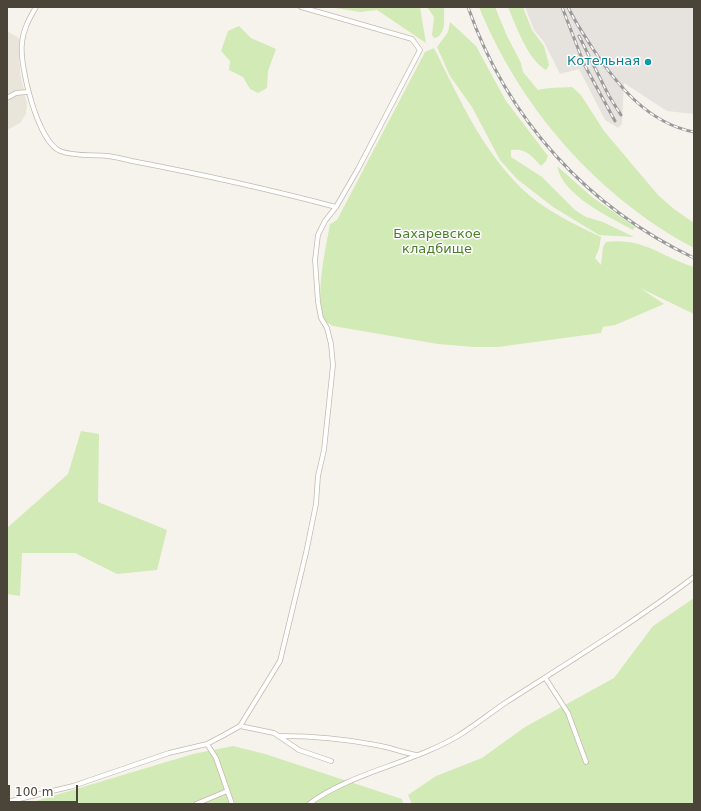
<!DOCTYPE html>
<html>
<head>
<meta charset="utf-8">
<style>
  body { margin:0 }
  #map { position:relative; width:701px; height:811px; overflow:hidden; background:#f6f3ec; font-family:"DejaVu Sans",sans-serif }
  canvas { display:block }
  .frame { position:absolute; inset:0; border:8px solid #4b4439; pointer-events:none }
  .scale { position:absolute; left:8px; top:785px; width:70px; height:18px; box-sizing:border-box; border:2px solid #4b4439; border-top:0; padding-left:5px; font-size:12px; line-height:14px; white-space:nowrap; color:#4b4439; -webkit-text-stroke:3px #fff; paint-order:stroke }
</style>
</head>
<body>
<div id="map">
<canvas width="701" height="811"></canvas>
<div class="frame"></div>
<div class="scale">100 m</div>
</div>
<script>
const c = document.querySelector('canvas').getContext('2d');
c.lineJoin = 'round';
function fill(path, color) { c.fillStyle = color; c.fill(path, 'evenodd'); }
function strokePath(path, color, width, dash) { c.strokeStyle = color; c.lineWidth = width; c.lineCap = dash ? 'butt' : 'round'; c.setLineDash(dash || []); c.stroke(path); }
function drawText(font, color, halo, rows, align = 'center') {
  c.font = font + ' "DejaVu Sans",sans-serif'; c.lineWidth = 3; c.setLineDash([]); c.textBaseline = 'middle'; c.strokeStyle = halo; c.fillStyle = color; for (const [text, x, y, turn = 0] of rows) {
    c.save(); c.translate(x, y); c.rotate((+turn || 0) * Math.PI / 180); c.textAlign = isNaN(turn) ? turn : align; if (halo) c.strokeText(text, 0, 0); c.fillText(text, 0, 0); c.restore();
  }
}
fill(new Path2D(`
  M7,31l12,7 1,35 7,31 -1,10 -6,9 -13,7z`), '#eae5da');
fill(new Path2D(`
  M525,7h169v107l-27,-3 -43,-28 -2,41 -4,4 -13,-8 -26,-51 -19,5 -16,-32 -10,-12z`), '#e6e2dd');
fill(new Path2D(`
  M329,7h91l6,36 -49,-33 -17,2z
  M427,7h17c0,9 3,29 -10,31l-2,-3 2,-18z
  M479,7h16l12,29 14,27 2,9 15,18c11,-3 22,-2 34,-3l9,8 23,36 54,64 16,14 20,14v25c-96,-51 -174,-140 -215,-241z
  M508,7h15l9,23 12,16 5,19 -3,5c-18,-10 -30,-44 -38,-63z
  M450,22l26,24 30,55 42,55 -2,5 -5,5c-9,-10 -15,-18 -30,-16v7l31,20 33,33 11,7 17,5 31,15 -35,-2 -46,-28 -36,-28 -17,-19 -28,-53 -22,-31 -13,-29 11,-15z
  M239,26l12,12 25,11 -8,22 -1,17 -9,5 -8,-4 -7,-12 -14,-7 1,-9 -9,-10 7,-20z
  M434,48c26,52 51,109 96,148 21,17 46,29 71,41l-2,12 -4,9 6,7 2,-18 3,-5c38,-5 55,15 88,25v47l-54,-26 24,16 -49,21 -12,2 -2,6 -103,14h-23l-37,-3 -105,-18 -7,-4c-13,-20 0,-75 4,-98l7,-4 88,-168z
  M557,166l35,31 43,30 -2,3c-24,-13 -71,-35 -76,-64z
  M81,431l18,3 -1,68 69,28 -10,40 -40,4 -42,-21h-53l-2,43 -13,-2v-66l61,-54z
  M694,598v206h-282l-4,-9 28,-19 46,-18 43,-31 89,-49 39,-52z
  M233,746l32,8 137,45 1,5h-377l167,-50z`), '#d2eab5');
const minor = new Path2D(`
  M36,7c-7,12 -13,23 -14,36 -3,23 16,99 38,108 15,6 33,3 48,5 8,1 16,3 24,5 68,13 136,28 204,46
  M7,98l9,-5 11,-1
  M546,679l22,34 18,49
  M240,726l34,7 25,17 32,11
  M281,736c32,0 64,3 95,9 14,2 27,8 42,10
  M207,744l9,14 16,46
  M7,802l66,-16 96,-33 38,-9 17,-9 16,-9 40,-65 26,-108 10,-49 2,-28 6,-26 9,-85 -2,-21 -4,-16 -6,-10 -3,-16 -3,-42 3,-25 7,-14 11,-14 22,-38 62,-119 -8,-11 -111,-32
  M196,804l31,-13
  M309,804c41,-31 104,-41 149,-68 16,-10 31,-22 47,-33 64,-41 128,-80 189,-126`);
strokePath(minor, '#c2bbae', 5.5);
strokePath(minor, '#fff', 4);
const rail = new Path2D(`
  M468,7c39,112 119,200 226,251
  M562,7l22,57 31,57
  M568,7c7,15 16,28 25,42 25,37 55,74 101,83
  M579,36l30,60 12,19`);
strokePath(rail, '#9a9a9a', 3);
strokePath(rail, '#fff', 1.5, [4.5]);
for (const [x, y, r, color] of [
  [648,62,4,"#0f9aa8"]
]) { const dot = new Path2D(); dot.arc(x, y, r, 0, 2 * Math.PI); c.fillStyle = color; c.fill(dot); strokePath(dot, '#fff', 1.5); }
drawText('13px', '#0d838f', '#fff', [
  ["Котельная",640,62]
], 'right');
drawText('13px', '#4a7f2a', '#fff', [
  ["Бахаревское",437,235],
  ["кладбище",437,250]
]);
</script>
</body>
</html>
